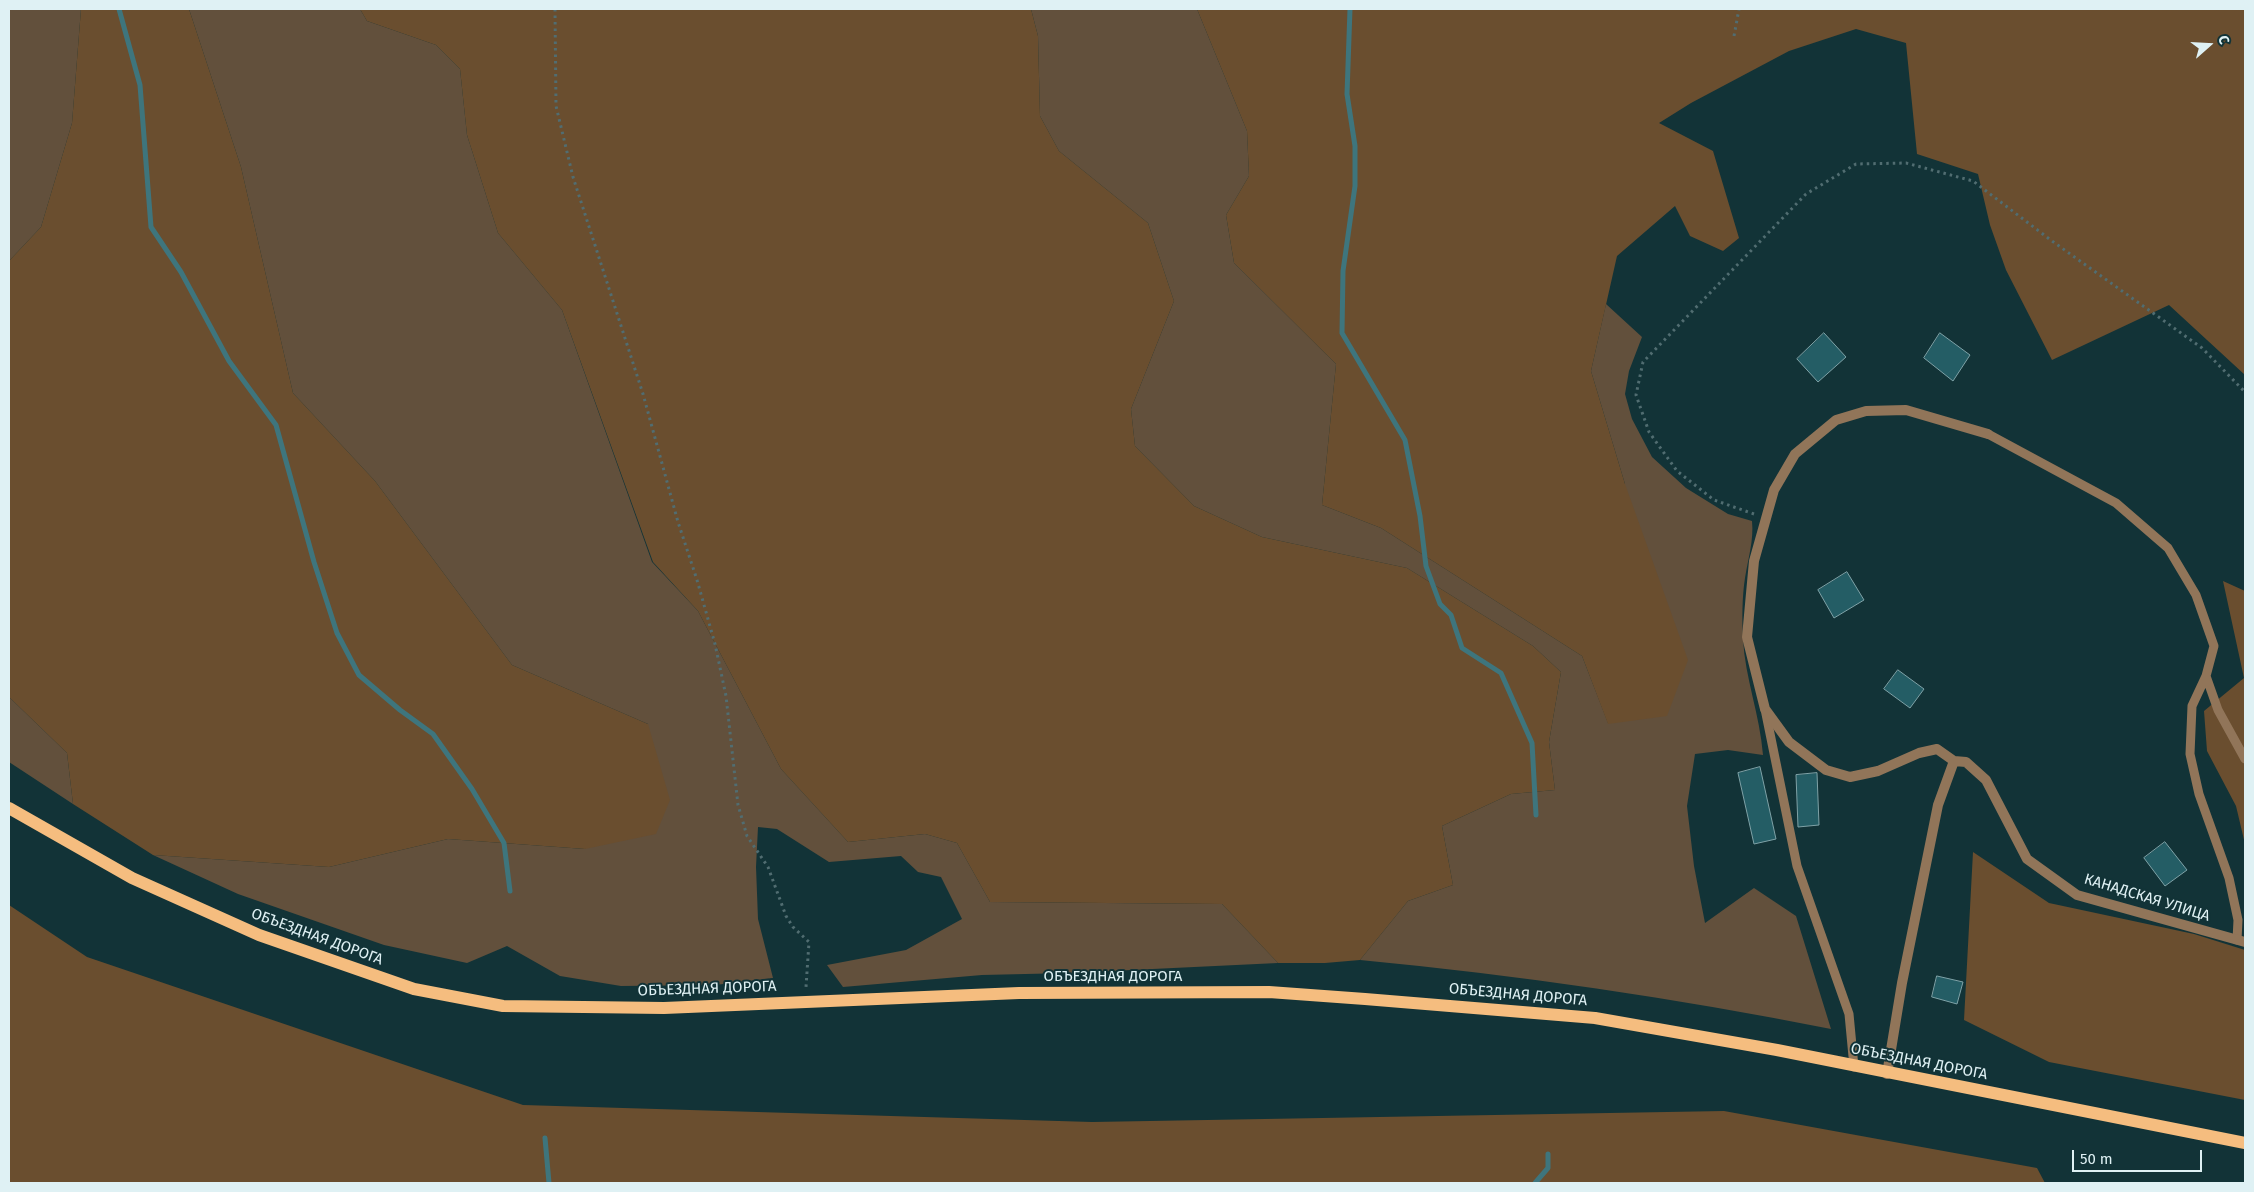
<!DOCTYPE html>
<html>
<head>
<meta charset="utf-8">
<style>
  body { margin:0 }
  #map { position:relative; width:2254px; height:1192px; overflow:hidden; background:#123337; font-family:"Fira Sans",sans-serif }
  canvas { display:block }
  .frame { position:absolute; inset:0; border:10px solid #dff1f4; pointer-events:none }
  .north { position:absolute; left:2184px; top:20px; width:50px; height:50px; -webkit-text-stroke:4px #123337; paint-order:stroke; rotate:71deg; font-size:14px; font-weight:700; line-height:20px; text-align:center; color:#dff1f4 }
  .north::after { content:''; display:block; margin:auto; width:18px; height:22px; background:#dff1f4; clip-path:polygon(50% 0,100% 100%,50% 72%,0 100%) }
  .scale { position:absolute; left:2072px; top:1150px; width:130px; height:22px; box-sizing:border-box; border:2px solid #dff1f4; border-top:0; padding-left:6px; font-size:15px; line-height:18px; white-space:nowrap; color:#dff1f4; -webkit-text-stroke:4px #123337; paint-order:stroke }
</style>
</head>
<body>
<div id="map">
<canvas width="2254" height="1192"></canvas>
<div class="frame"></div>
<div class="north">С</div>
<div class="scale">50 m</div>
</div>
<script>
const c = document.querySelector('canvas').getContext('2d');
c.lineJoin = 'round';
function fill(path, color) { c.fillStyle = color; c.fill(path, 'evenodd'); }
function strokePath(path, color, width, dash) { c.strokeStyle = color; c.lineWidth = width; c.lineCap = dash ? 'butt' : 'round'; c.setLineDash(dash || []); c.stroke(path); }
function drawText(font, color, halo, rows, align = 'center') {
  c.font = font + ' "Fira Sans",sans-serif'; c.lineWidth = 4; c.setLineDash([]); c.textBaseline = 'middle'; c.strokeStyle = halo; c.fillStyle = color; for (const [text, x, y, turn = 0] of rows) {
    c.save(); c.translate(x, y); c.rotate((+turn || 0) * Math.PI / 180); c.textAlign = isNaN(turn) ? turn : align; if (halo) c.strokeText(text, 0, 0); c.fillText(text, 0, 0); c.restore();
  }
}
fill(new Path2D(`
  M9,9h72l-9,114 -31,104 -32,34z
  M189,9h171l7,12 69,24 24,24 7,66 31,98 64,77 90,252 46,49 83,158 67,73 77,-8 32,9 33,59 232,2 56,59 -209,10 -87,2 -139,12 -16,-22 79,-15 56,-31 -21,-42 -23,-5 -17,-16 -72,6 -52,-33 -19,-2 -2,40 2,52 15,59 -58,7 -94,1 -61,-10 -53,-30 -40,17 -83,-18 -146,-51 -85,-39 176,12 119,-28 137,10 63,-125 -136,-59 -137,-184 -82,-88 -52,-226z
  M1031,9h166l50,122 2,45 -23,39 8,48 102,101 -14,141 59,23 201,128 26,67 17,-239 -34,-113 15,-67 36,33 -13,34 -4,23 7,25 20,38 34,31 42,26 24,7c2,19 -4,38 -7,57 -3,19 -3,41 -2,61 2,39 17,76 20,116l-35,-5 -33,4 -8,52 7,60 11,57 49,-35 42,28 35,113c-156,-31 -313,-54 -471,-69l48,-59 45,-16 -11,-59 69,-32 44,-4 -6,-48 12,-70 -28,-26 -126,-78 -145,-31 -68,-31 -59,-60 -4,-37 43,-108 -26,-78 -89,-72 -19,-35 -2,-80z
  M9,697l58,56 6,51 -64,-42z`), '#62503c');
fill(new Path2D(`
  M81,9h108l52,158 52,226 82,88 137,184 136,59 22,76 -14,34 -71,15 -137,-10 -119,28 -176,-12 -80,-51 -6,-51 -58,-56v-436l32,-34 31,-104z
  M360,9h671l7,27 2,80 19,35 89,72 26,78 -43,108 4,37 59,60 68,31 145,31 126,78 28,26 -12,70 6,48 -44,4 -69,32 11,59 -45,16 -48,59 -35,3h-47l-56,-59 -232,-2 -33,-59 -32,-9 -77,8 -67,-73 -83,-158 -45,-49 -91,-252 -64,-77 -31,-98 -7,-66 -24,-24 -69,-24z
  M1197,9h1048v366l-76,-70 -117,55 -46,-90 -16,-45 -12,-51 -61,-20 -11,-111 -50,-14 -67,22 -98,52 -32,20 54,28 26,87 -16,13 -33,-15 -15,-30 -58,50 -26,115 34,113 63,176 -21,56 -59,8 -26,-68 -201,-128 -59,-23 14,-141 -102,-101 -8,-48 23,-39 -2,-45z
  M2223,581l22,10v253l-9,-38 -29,-55 -3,-40 40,-33z
  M1973,852l76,51 145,31 51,16v150l-196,-38 -85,-42z
  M9,905l78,52 436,148 569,17 632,-11 313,57 8,15h-2036z`), '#6a4e2f');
strokePath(new Path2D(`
  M119,9l21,76 11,142 30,45 48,89 47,64 38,137 23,71 22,42 41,35 33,24 39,55 32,54 6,48
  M1350,9l-3,85 8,52v40l-12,85 -1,62 63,107 15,76 6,50 14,38 11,11 11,33 39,25 31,70 4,72
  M545,1138l4,45
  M1535,1183l13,-15v-14`), '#3e757d', 5);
const building = new Path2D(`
  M1824,333l22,24 -28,25 -21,-23z
  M1940,333l30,22 -17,26 -29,-23z
  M1847,572l17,28 -30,18 -16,-28z
  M1898,670l26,19 -14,19 -26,-19z
  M1760,767l16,72 -22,5 -16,-71z
  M1817,773l2,52 -21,2 -2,-52z
  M2165,842l22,28 -22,16 -21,-28z
  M1937,976l26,6 -6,22 -25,-7z`);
fill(building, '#245d65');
strokePath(building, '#7fa2a7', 1);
strokePath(new Path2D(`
  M555,9l1,97 17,71 70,217 35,128 19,58 18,64 11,52 12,109 9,31 21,31 18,49 7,11 16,15 -3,45
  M1734,36l5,-27
  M1754,514l-40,-14 -37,-29 -28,-39 -13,-37 7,-33 163,-168 50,-30 50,-1 67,18 79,60 150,107 43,44`), '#516d71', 3, [2.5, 4]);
strokePath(new Path2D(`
  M1988,434l128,69 52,45 28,47 18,51 -8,30 -14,30 -2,48 9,40 30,84 9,42 -1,20
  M2206,676l12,34 27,49
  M1765,709l32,157 52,148 5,53`), '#917559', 9);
strokePath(new Path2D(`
  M1954,761l-17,-12 -18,4 -41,18 -28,6 -24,-7 -37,-28 -24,-33 -18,-72 7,-76 20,-71 21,-36 41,-34 30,-9 40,-1 82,24
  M1887,1074l15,-91 36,-178 16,-44 12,1 20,18 41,79 50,36 168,47`), '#917559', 10);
strokePath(new Path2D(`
  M9,808l123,70 127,57 155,54 89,17 161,2 355,-15 250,-1 96,7 230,19 182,32 468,93`), '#f5bd7f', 12);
drawText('15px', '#dff1f4', '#123337', [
  ["КАНАДСКАЯ УЛИЦА",2147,898,17],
  ["ОБЪЕЗДНАЯ ДОРОГА",317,937,20],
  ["ОБЪЕЗДНАЯ ДОРОГА",1113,977],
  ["ОБЪЕЗДНАЯ ДОРОГА",707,989,-2],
  ["ОБЪЕЗДНАЯ ДОРОГА",1518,995,5],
  ["ОБЪЕЗДНАЯ ДОРОГА",1919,1062,11]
]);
</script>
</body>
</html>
